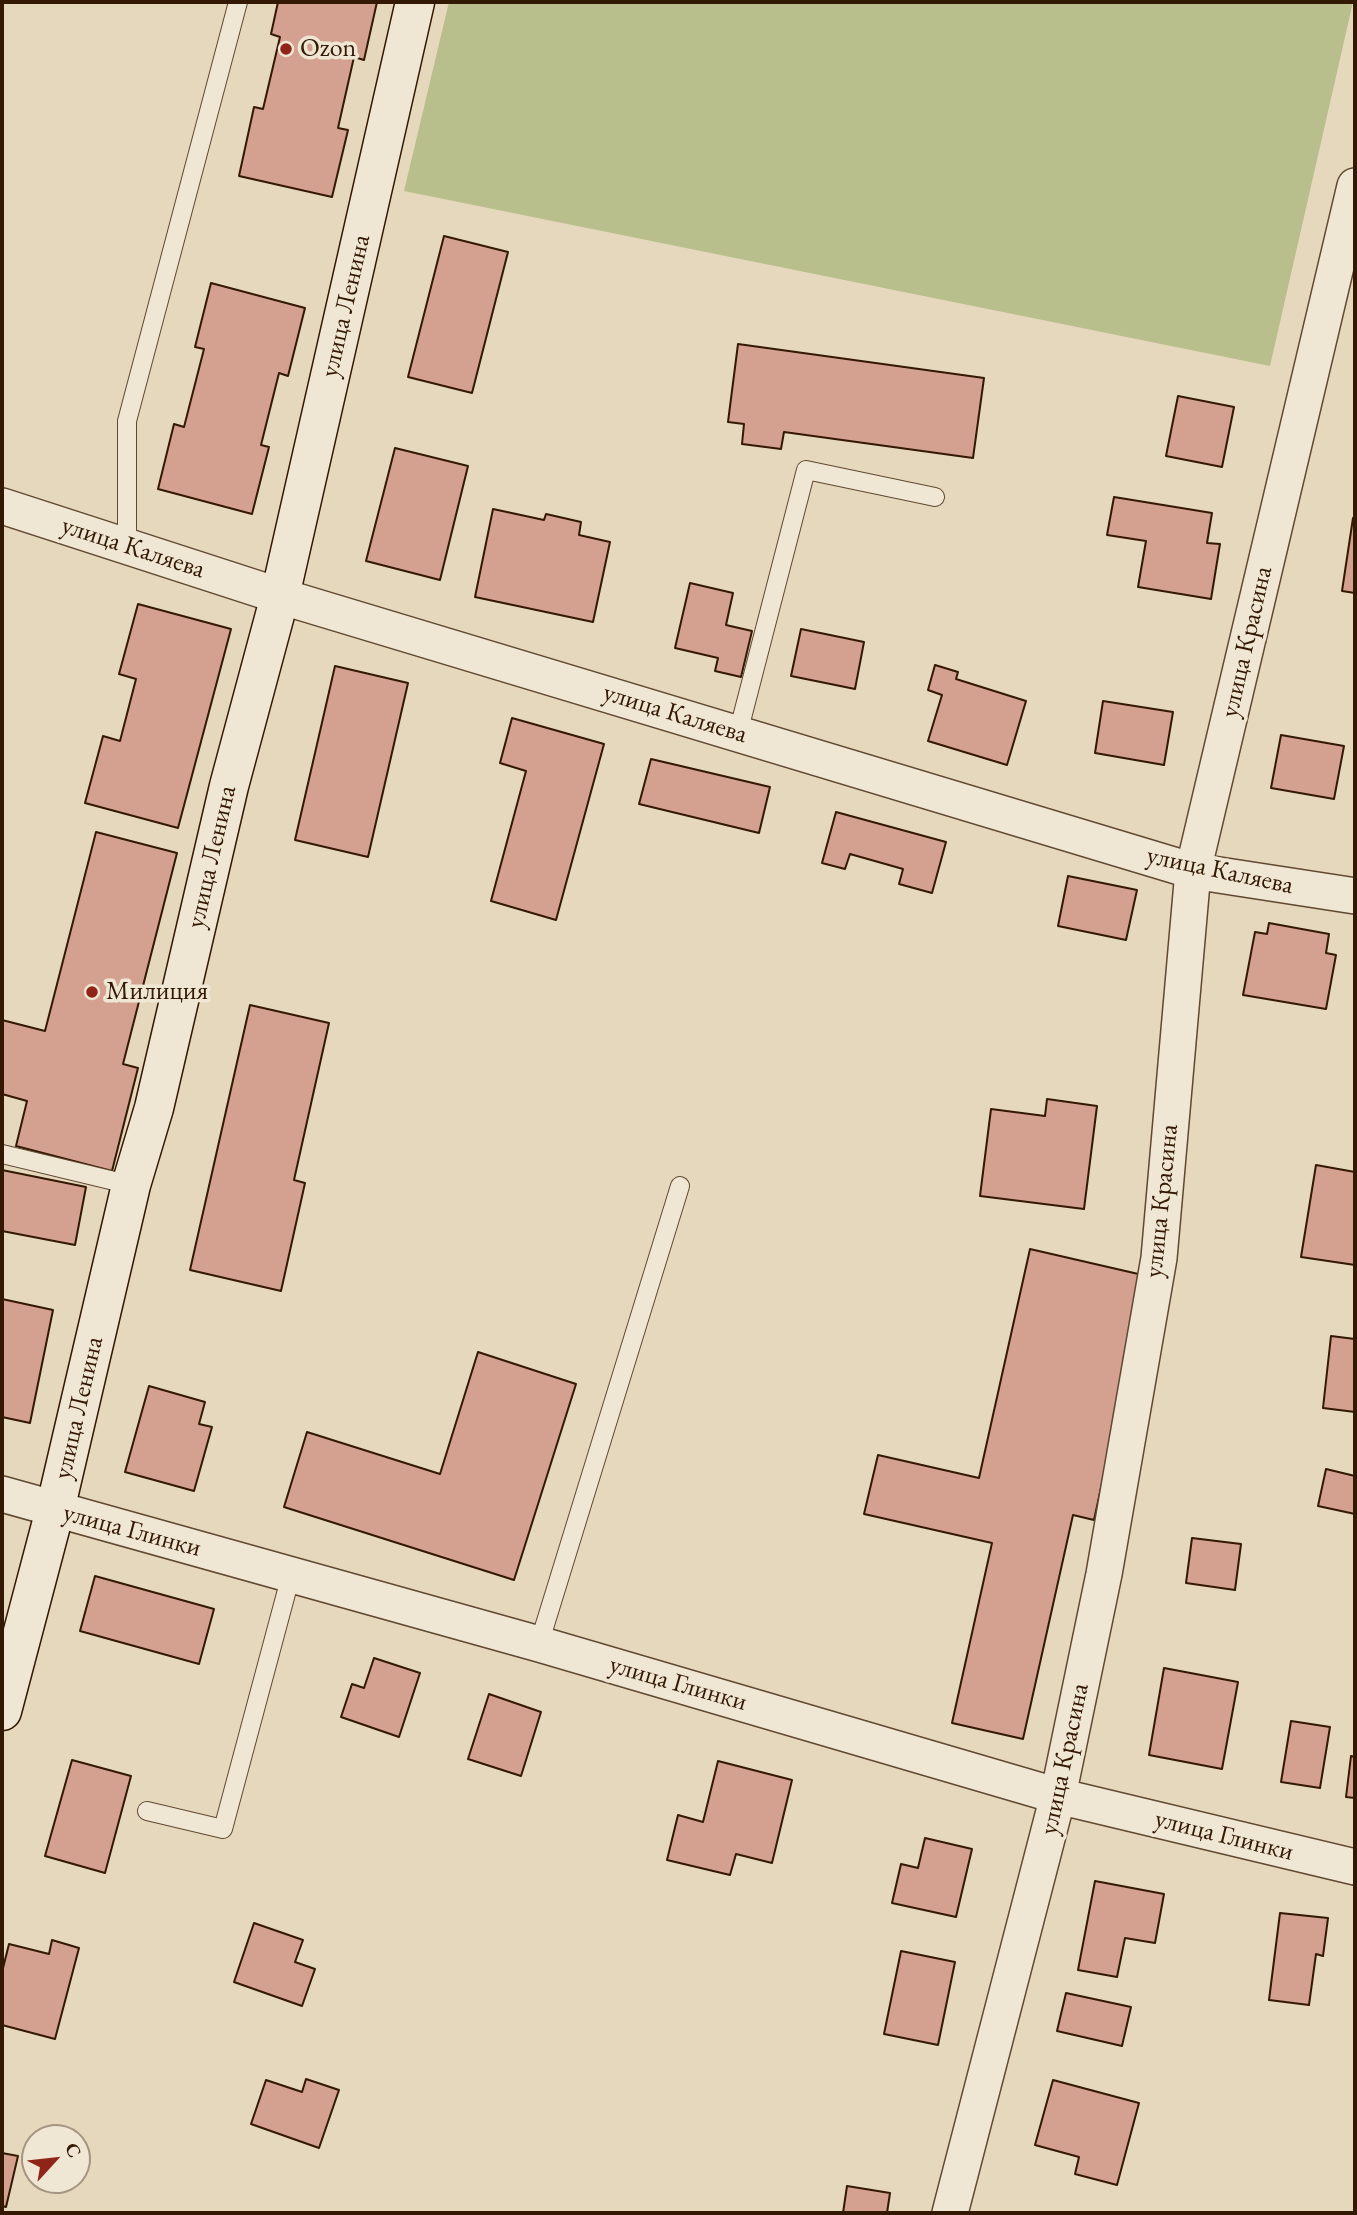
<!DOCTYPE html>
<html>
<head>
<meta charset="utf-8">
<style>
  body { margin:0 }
  #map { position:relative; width:1357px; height:2215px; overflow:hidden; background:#e6d8bc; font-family:"EB Garamond",serif }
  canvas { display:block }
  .frame { position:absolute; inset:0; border:4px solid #331803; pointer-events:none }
  .north { position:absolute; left:21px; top:2124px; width:70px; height:70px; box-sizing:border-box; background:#efe6d3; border:2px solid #a49480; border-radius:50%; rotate:63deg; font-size:19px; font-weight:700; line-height:28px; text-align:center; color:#331803 }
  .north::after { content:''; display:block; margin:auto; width:24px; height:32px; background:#8f2418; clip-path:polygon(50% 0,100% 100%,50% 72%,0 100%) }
</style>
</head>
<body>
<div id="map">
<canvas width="1357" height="2215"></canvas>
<div class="frame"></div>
<div class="north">С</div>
</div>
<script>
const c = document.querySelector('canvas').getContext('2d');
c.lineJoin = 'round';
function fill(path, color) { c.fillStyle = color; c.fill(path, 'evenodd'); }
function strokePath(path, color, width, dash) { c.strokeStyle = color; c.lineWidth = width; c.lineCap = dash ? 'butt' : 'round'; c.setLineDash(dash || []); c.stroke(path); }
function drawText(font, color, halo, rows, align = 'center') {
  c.font = font + ' "EB Garamond",serif'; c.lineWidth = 7; c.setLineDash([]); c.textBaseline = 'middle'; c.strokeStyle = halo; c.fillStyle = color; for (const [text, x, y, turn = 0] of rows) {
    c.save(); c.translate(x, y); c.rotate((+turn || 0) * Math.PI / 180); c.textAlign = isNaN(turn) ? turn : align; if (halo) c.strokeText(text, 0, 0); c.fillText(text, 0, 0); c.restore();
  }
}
fill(new Path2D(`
  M449,2h904l-83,364 -866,-175z`), '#b9be8d');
const building = new Path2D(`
  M278,2h99l-13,58 -10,-3 -16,71 10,2 -16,67 -93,-21 15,-69 9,2 17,-72 -9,-3z
  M444,236l64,16 -36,141 -64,-16z
  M211,283l94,25 -17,68 -9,-3 -18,72 8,2 -17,67 -94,-25 16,-65 10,3 20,-78 -9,-2z
  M738,344l246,34 -11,80 -189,-26 -3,17 -39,-5 2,-20 -16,-2z
  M1178,396l56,11 -12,60 -56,-11z
  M395,448l73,18 -28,114 -74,-19z
  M1114,497l98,16 -5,30 13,1 -9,55 -73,-12 8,-46 -39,-6z
  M493,509l51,11 2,-6 35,8 -2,13 31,7 -17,80 -118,-25z
  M1353,518l2,1v74l-13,-2z
  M690,583l43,10 -7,32 26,6 -11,46 -26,-6 3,-13 -43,-10z
  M138,604l93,25 -53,199 -93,-25 18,-67 17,5 16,-62 -17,-5z
  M801,629l63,13 -9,47 -64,-13z
  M935,665l23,7 -2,7 70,22 -19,64 -79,-24 14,-46 -14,-5z
  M335,666l73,17 -40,174 -73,-17z
  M1103,701l70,11 -9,53 -69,-12z
  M512,718l92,26 -48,176 -65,-19 35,-130 -26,-8z
  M1281,735l63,11 -10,53 -63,-11z
  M651,759l119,28 -11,46 -120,-29z
  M836,812l110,30 -14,51 -33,-9 4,-15 -53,-15 -5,15 -23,-6z
  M96,832l81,21 -54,211 15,4 -26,103 -96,-25 11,-45 -25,-7v-74l43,11z
  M1068,876l69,14 -11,50 -68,-14z
  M1269,923l60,11 -3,19 10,2 -10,54 -83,-14 12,-63 12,2z
  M250,1005l79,18 -35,157 11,3 -24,108 -91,-21z
  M1047,1099l50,7 -13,103 -104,-13 11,-87 54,7z
  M1316,1165l39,7v93l-54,-8z
  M2,1170l84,17 -11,58 -73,-14z
  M1030,1249l117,27 -53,244 -21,-5 -50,224 -71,-16 40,-180 -128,-29 14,-59 101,23z
  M2,1299l51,11 -23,113 -28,-6z
  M1331,1336l24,3v73l-32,-4z
  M478,1352l98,32 -62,196 -230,-73 23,-75 133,42z
  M149,1386l56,16 -6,22 13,3 -18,64 -69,-19z
  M1326,1469l29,7v38l-37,-8z
  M1192,1538l49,6 -6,46 -49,-7z
  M95,1576l119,33 -15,55 -119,-33z
  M374,1658l46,15 -21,64 -58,-20 11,-33 12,4z
  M1164,1668l74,14 -16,87 -73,-14z
  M489,1694l52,18 -20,64 -53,-17z
  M1291,1721l39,6 -10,61 -39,-6z
  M1351,1756l4,1v41l-9,-1z
  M72,1760l59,16 -26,97 -60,-17z
  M718,1761l74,19 -20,83 -36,-9 -6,21 -63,-15 11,-45 25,7z
  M925,1838l47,11 -16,68 -64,-14 9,-39 17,4z
  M1095,1881l69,13 -9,49 -30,-5 -8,39 -39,-7z
  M1280,1913l48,5 -5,38 -7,-2 -7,51 -40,-5z
  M254,1923l49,17 -8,22 20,7 -13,37 -68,-24z
  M52,1940l27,8 -24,91 -53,-14v-53l7,-28 40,10z
  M901,1951l54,11 -17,83 -54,-11z
  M1066,1993l65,14 -9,39 -65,-15z
  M306,2079l33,11 -20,58 -68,-24 15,-44 36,12z
  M1053,2080l86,23 -22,82 -42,-11 4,-17 -44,-12z
  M2,2153l16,3 -12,51 -4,-1z
  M847,2186l43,7 -3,20h-44z`);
fill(building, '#d4a090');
strokePath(building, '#331803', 2);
const service = new Path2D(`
  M127,545v-124l111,-419
  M738,733l68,-263 129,27
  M2,1154l129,31
  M539,1644l141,-458
  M147,1811l76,18 68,-254`);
const minor = new Path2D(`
  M2,506l278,90 913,275 162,25
  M2,1494l537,150 519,152 297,71
  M950,2213l108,-417 46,-222 55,-316 34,-387 162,-685`);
const secondary = new Path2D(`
  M2,1711l53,-201 76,-325 23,-77 75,-322 51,-190 135,-594`);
strokePath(service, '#604831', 20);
strokePath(minor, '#604831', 38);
strokePath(secondary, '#331803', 41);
strokePath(service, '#efe6d3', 18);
strokePath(minor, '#efe6d3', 35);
strokePath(secondary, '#efe6d3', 38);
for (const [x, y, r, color] of [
  [286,49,7,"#8f2418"],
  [92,992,7,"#8f2418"]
]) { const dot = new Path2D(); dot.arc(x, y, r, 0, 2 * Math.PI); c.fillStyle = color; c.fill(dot); strokePath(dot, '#efe6d3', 2.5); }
drawText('26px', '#331803', '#efe6d3', [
  ["Ozon",300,49],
  ["Милиция",106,992]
], 'left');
drawText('26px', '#331803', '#efe6d3', [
  ["улица Ленина",346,306,-77],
  ["улица Каляева",133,548,18],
  ["улица Красина",1247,642,-77],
  ["улица Каляева",675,714,17],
  ["улица Ленина",212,857,-77],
  ["улица Каляева",1220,871,12],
  ["улица Красина",1162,1201,-84],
  ["улица Ленина",79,1408,-77],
  ["улица Глинки",132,1531,15],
  ["улица Глинки",678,1684,16],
  ["улица Красина",1065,1759,-78],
  ["улица Глинки",1224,1836,14]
]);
</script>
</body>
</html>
